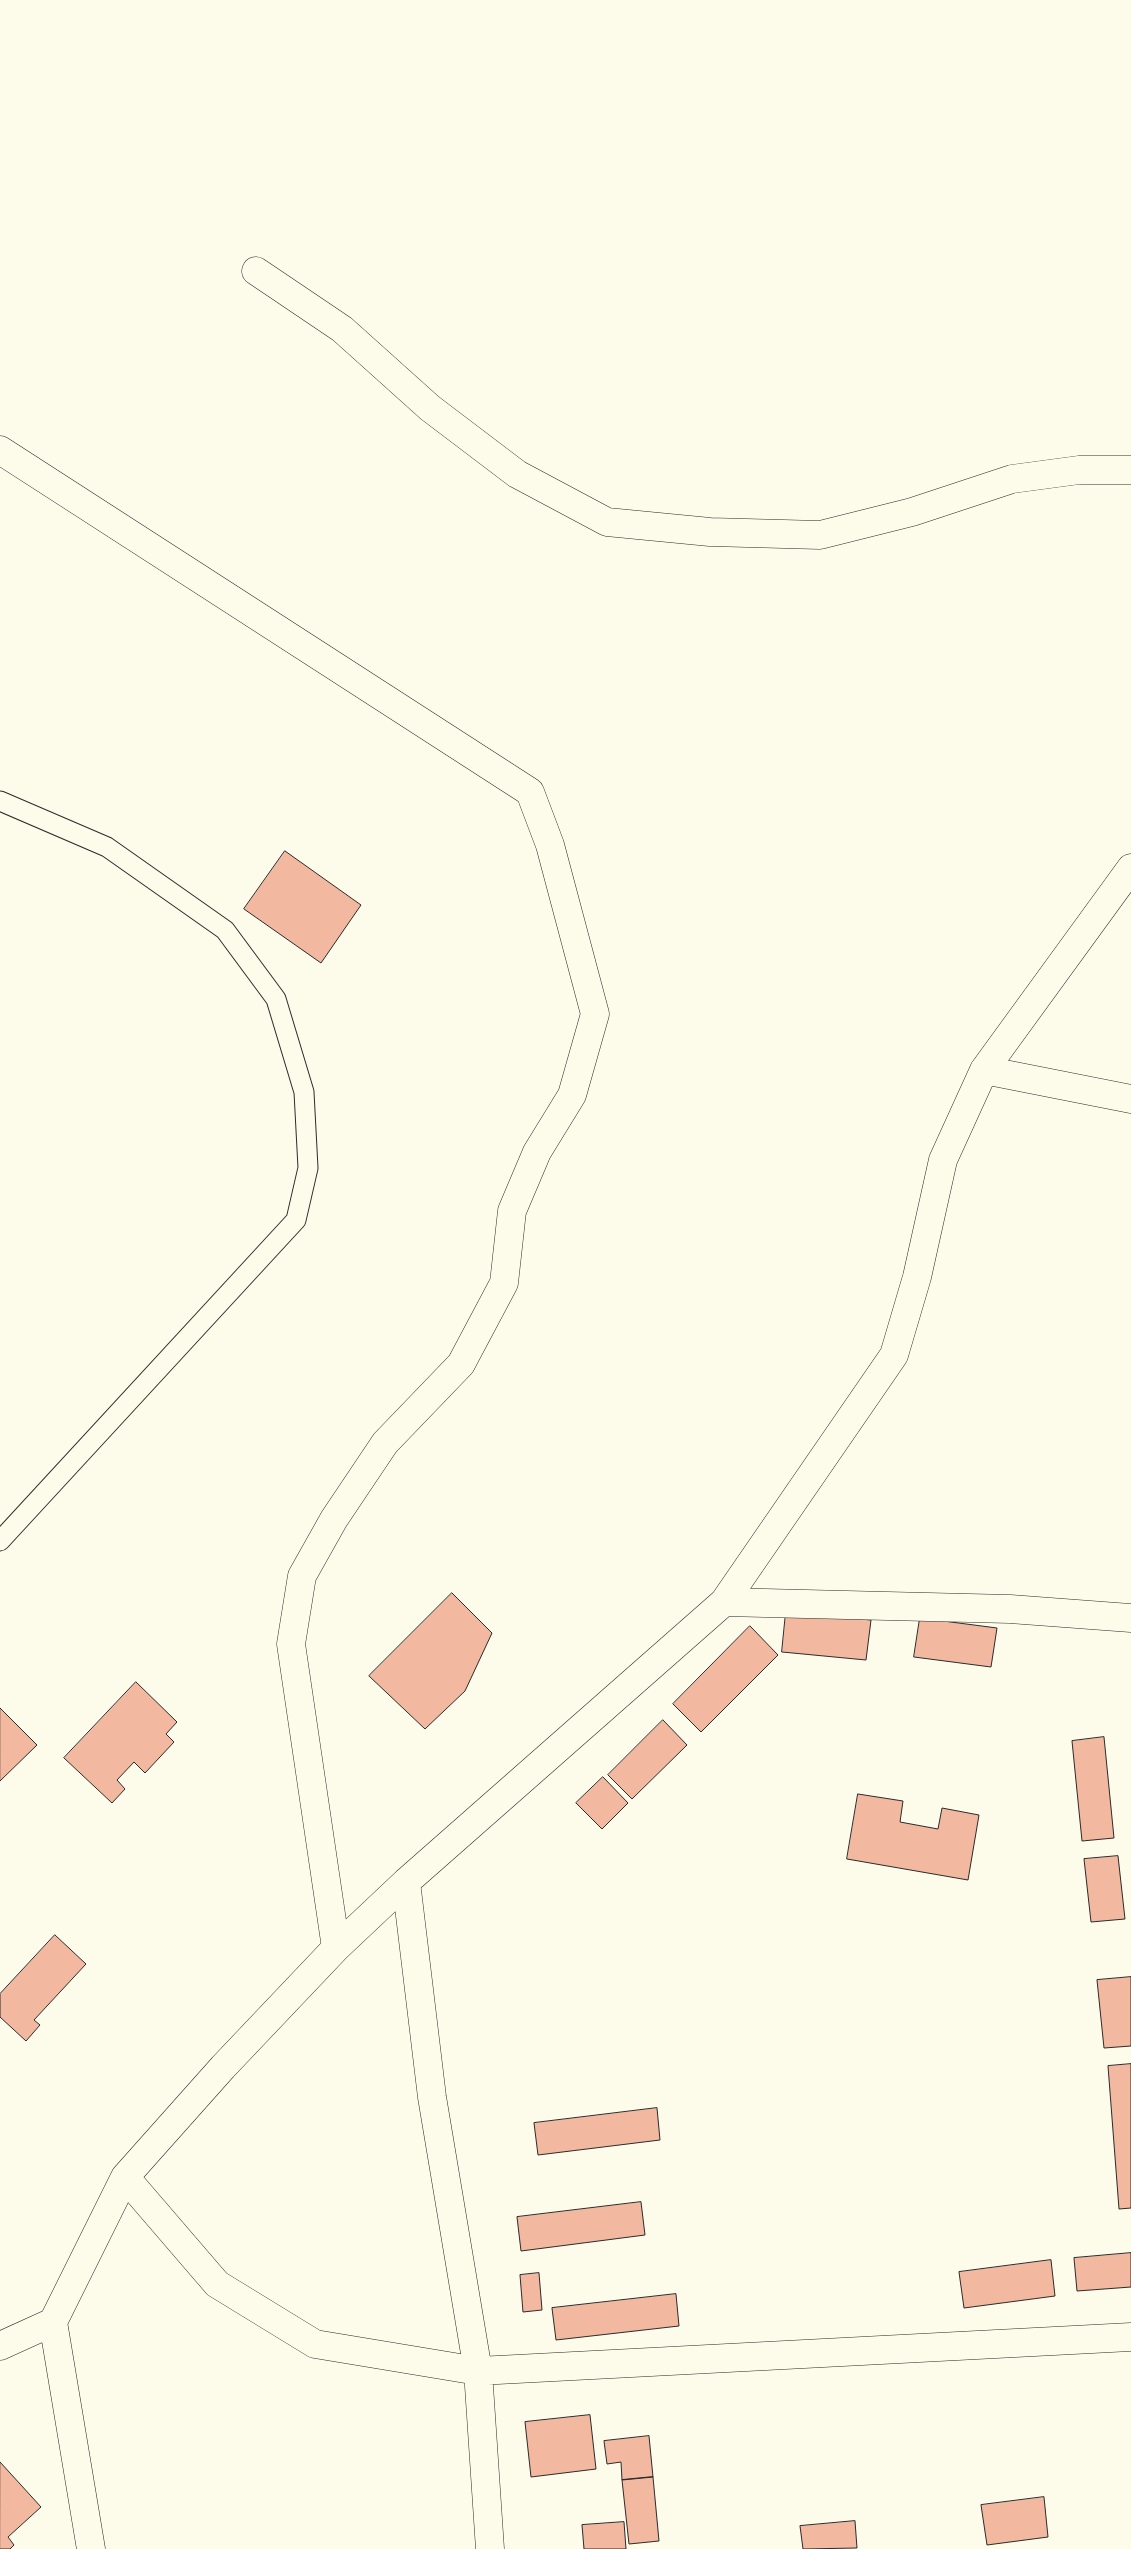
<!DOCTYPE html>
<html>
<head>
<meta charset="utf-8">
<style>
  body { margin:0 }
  canvas { display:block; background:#fdfbea }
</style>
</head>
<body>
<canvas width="1131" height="2549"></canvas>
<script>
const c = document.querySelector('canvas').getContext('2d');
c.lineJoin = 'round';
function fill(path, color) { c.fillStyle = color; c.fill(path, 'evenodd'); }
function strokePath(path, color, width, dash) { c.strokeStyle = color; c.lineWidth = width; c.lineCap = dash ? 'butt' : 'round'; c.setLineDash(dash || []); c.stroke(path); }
const building = new Path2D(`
  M285,851l76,54 -40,58 -77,-54z
  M452,1593l40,40 -27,58 -40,38 -56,-53z
  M786,1612l85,8 -5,40 -84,-8z
  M920,1618l77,10 -6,39 -77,-10z
  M750,1626l28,29 -77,77 -28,-28z
  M136,1682l41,40 -11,12 8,8 -29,31 -11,-11 -17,18 8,9 -13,14 -48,-45z
  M0,1708l37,37 -37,36z
  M663,1720l24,25 -55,54 -24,-24z
  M1104,1737l10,101 -32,3 -10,-100z
  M603,1777l25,26 -26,26 -26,-26z
  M858,1794l45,7 -3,21 38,7 4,-21 37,7 -11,65 -121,-21z
  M1118,1856l7,63 -34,3 -7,-63z
  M55,1935l31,29 -52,56 6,5 -14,16 -26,-24v-23z
  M1131,1977v69l-27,2 -7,-68z
  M1131,2064v144l-12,1 -11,-143z
  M657,2108l3,32 -122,15 -4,-32z
  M641,2202l4,33 -124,16 -4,-34z
  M1131,2253v34l-54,4 -3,-33z
  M1051,2260l4,36 -91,12 -5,-36z
  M539,2273l3,37 -19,2 -3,-37z
  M676,2294l3,32 -123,14 -4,-32z
  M590,2415l6,54 -65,8 -6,-55z
  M649,2436l4,41 -31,3 -1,-18 -14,2 -3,-23z
  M0,2462l41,45 -33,30 6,8 -4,4h-10z
  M653,2477l6,64 -30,3 -7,-64z
  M1044,2497l4,40 -61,8 -6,-40z
  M855,2521l2,27 -54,1 -3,-23z
  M624,2522l2,27h-42l-2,-24z`);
fill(building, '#f2b8a0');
strokePath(building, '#2b2b2b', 1);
const service = new Path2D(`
  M0,801l107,46 118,83 51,69 28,93 4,76 -12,52 -296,321`);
const minor = new Path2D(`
  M256,271l86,58 88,79 87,66 90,48 103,10 110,3 92,-23 100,-33 67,-9h52
  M0,450l530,342 20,53 45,169 -23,81 -35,57 -25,59 -8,72 -43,81 -76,79 -51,76 -32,57 -11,68 45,304
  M984,1070l147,29
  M724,1602l286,7 121,9
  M406,1882l26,215 46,274 12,178
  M125,2177l92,107 98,60 163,27 653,-34
  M0,2346l53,-24
  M91,2549l-38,-227 72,-145 98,-110 113,-119 70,-66 318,-280 170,-247 23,-78 26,-117 41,-90 147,-202`);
strokePath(service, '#2b2b2b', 21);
strokePath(minor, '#2b2b2b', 29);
strokePath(service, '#fdfbea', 19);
strokePath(minor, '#fdfbea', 28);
</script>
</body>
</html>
